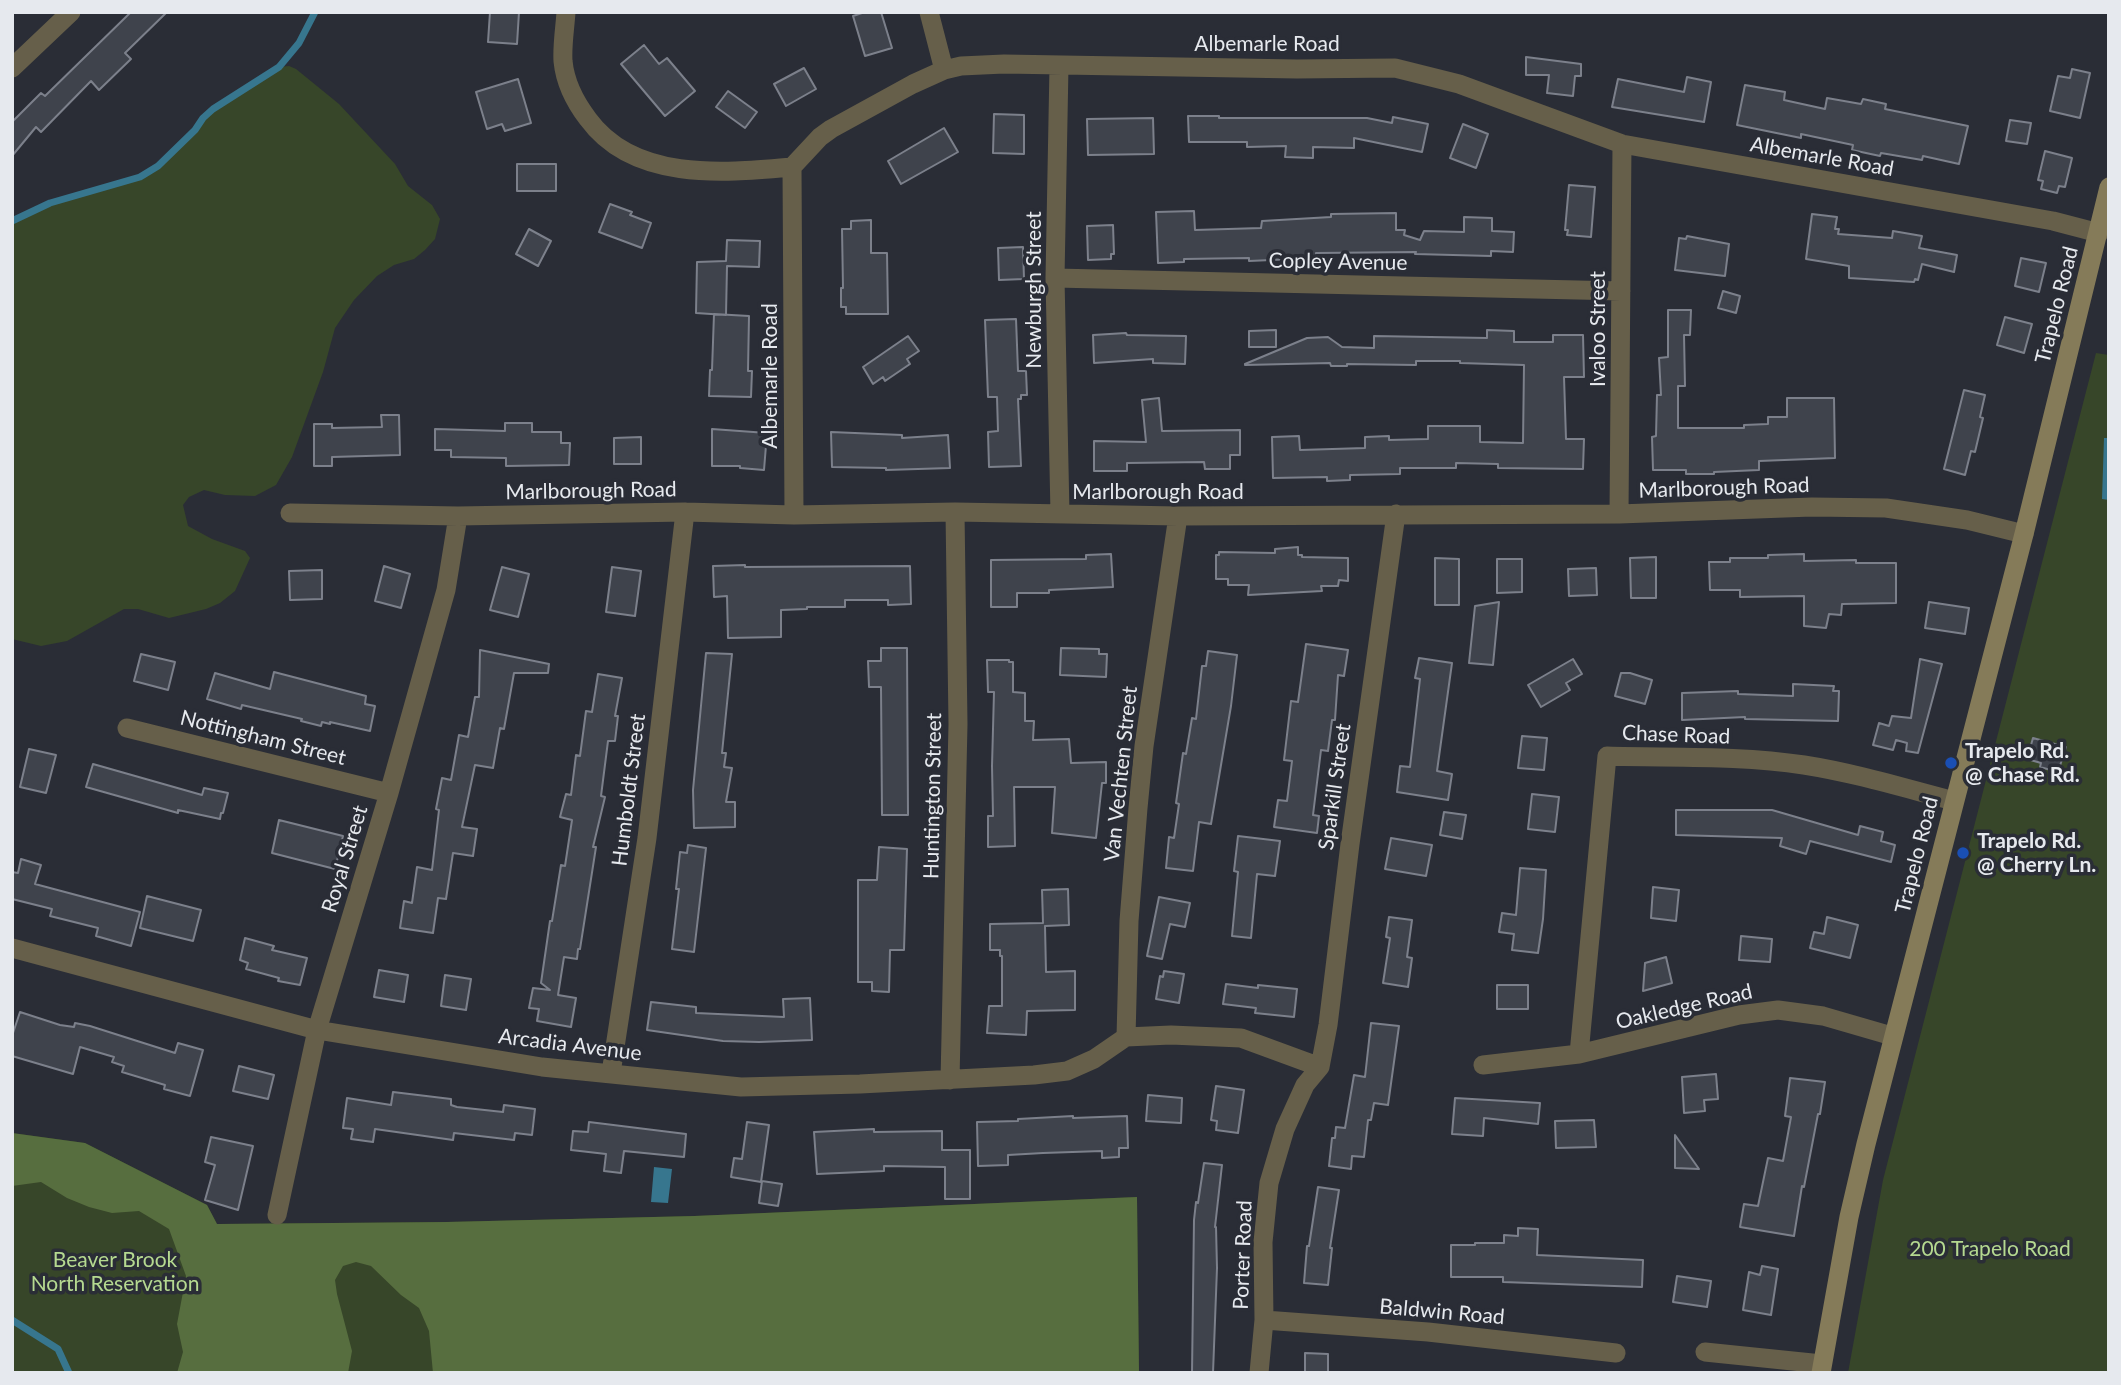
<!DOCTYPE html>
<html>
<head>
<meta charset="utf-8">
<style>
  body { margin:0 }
  #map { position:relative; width:2121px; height:1385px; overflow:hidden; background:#2a2d36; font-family:Lato,sans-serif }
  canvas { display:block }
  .frame { position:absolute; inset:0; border:14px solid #e6e9ee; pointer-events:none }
</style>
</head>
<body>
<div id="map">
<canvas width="2121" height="1385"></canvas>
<div class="frame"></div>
</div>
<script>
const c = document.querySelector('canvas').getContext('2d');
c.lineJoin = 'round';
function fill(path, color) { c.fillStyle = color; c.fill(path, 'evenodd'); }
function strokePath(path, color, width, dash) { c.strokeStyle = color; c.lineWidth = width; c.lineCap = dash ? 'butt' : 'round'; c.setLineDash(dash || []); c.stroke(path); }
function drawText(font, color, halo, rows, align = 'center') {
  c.font = font + ' Lato,sans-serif'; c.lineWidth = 7; c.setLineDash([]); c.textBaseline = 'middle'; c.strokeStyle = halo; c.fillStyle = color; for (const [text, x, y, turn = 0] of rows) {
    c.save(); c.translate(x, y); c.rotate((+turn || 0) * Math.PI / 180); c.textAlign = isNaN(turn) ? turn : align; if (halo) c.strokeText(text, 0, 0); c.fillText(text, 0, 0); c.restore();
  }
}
fill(new Path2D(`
  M289,66l7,3 43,35 56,60 13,22 24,19 8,14 -5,20 -10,11 -11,9 -20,6 -17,11 -23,24 -19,28 -12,44 -31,85 -16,28 -21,11 -30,-1 -21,-5 -15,7 -6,8 5,21 24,13 33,12 5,7 -15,33 -15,12 -14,6 -37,9 -31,-9h-14l-57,32 -26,5 -29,-7v-418l38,-18 90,-26 18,-11 13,-12 24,-24 8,-12 10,-9 66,-42z
  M2096,353l13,2v1018h-261l35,-193z
  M12,1133l73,10 122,62 10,19 229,-2 248,-6 443,-19 2,176h-1127z`), '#374629');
fill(new Path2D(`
  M12,1133l73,10 122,62 10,19 229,-2 248,-6 443,-19 2,176h-706l-4,-42 -10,-23 -18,-13 -30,-29 -15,-4 -13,4 -8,14 2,14 15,57 -4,22h-171l6,-21 -6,-28 9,-48 -17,-47 -30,-18 -27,2 -23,-6 -22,-9 -26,-16 -29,4z`), '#576e3f');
fill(new Path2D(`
  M2104,438h5v62l-7,-1z
  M654,1167l18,2 -4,34 -17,-1z`), '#37768e');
strokePath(new Path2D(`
  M12,221l38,-18 90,-26 18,-11 37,-36 8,-12 10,-9 66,-42 20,-24 16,-31
  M12,1320l46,29 11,24`), '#37768e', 7);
const building = new Path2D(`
  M131,12h36l-42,41 6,6 -32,31 -8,-9 -50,51 -5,-5 -24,29v-34l29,-29 4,3z
  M490,12h29l-2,32 -29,-2z
  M865,12h16l11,36 -27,8 -12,-40z
  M644,45l15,19 8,-6 28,33 -30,25 -44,-52z
  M1526,57l55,7v12h-6l-2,20 -26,-3 2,-18h-23z
  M804,68l12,21 -30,17 -12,-22z
  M2072,69l18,4 -10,45 -30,-7 8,-35 12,2z
  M1687,77l24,5 -7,40 -92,-15 6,-28 66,13z
  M518,79l13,44 -26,8 -3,-7 -15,5 -11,-37z
  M1745,85l40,7 -1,8 41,9 2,-11 34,6 2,-5 23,5 -1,5 83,17 -9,38 -36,-8 -1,4 -41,-7 -1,3 -28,-6 1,-5 -52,-11v4l-64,-13z
  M728,91l29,21 -12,16 -29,-21z
  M994,114l30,1v39l-31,-1z
  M1188,116h31v2h148l25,5 1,-6 35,7 -6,28 -68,-14v10l-41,-1v11l-28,-1 1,-11 -39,1v-5h-58z
  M1153,118l1,36 -66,1 -1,-36z
  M2010,120l21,3 -4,21 -21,-3z
  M1463,124l25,10 -12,34 -26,-10z
  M944,128l14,24 -57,32 -13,-23z
  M2045,151l27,7 -7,29 -6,-1 -2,7 -16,-4 2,-8 -5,-1z
  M517,164h39v27h-39z
  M1569,185l26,2 -4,50 -24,-2 1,-5h-3z
  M610,204l22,8 -2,3 21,8 -9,25 -43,-16z
  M1194,211l1,19 66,-2 1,-7 69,-4v-3l65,-1v17h9l-1,5 16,5 4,-9 40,1v-15l28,1v13l22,1 -1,20 -22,-1v5l-76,-2 1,-2 -100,1v5l-67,3v-3l-65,1v3l-26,1 -2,-51z
  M1812,214l25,3 -2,12h4l-1,5 54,4 1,-7 29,5 -3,12 38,7 -3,17 -32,-8 -4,16 -3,-1 -1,3 -65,-4v-12l-43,-7z
  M871,220v33h16l1,61h-42v-7h-5v-19h2l-1,-59h9v-8z
  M1113,225l1,29h-3v5l-23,1 -1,-34z
  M529,229l22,12 -13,25 -22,-12z
  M1687,236l42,8 -4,32 -50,-6 4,-32 7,1z
  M727,240l33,1 -1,26 -32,-1 -1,49 -30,-2 1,-51 29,-1z
  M1023,247l1,32 -25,1 -1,-32z
  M2021,258l25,5 -7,29 -24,-6z
  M1723,291l17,5 -4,17 -18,-5z
  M1668,310h23l-1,25h-6l1,51h-7v42h66v-3l24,-1v-7h19v-19h47l1,60 -76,3v9l-45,2v2h-28v-4h-33l-1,-33 4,-1 1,-41h4l-2,-37 9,-1z
  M714,314l35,2 -1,55h4l-1,26 -42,-1 1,-26h2z
  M2005,317l27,7 -8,29 -27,-8z
  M1016,319l2,52h8l1,24h-6v4h-3l3,67 -32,1 -1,-35 10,-1 -1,-34h-9l-3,-77z
  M1276,330v17h-27v-16z
  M1487,330l27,1v11h39v-7h30l1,42h-20l2,62h18l-1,30 -85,-1v-4l-42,-1v5h-56v6l-50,1v5l-23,1v-4l-54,1 -1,-41 27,-1 1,14 65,-2v-11l24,-1v4l39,-1v-13h52v16l43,1 1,-78 -64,-2v-2h-44v4l-69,-1v2h-16l-1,-3 -85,2v-1l62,-26 21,-1 14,10 32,1v-12l113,2z
  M1126,333l1,2 59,1 -1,28 -32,-1v-4l-59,4 -1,-28z
  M908,336l11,15 -12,8 3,5 -25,17 -2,-4 -10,7 -10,-17z
  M1964,390l21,5 -5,22 3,1 -8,34 -4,-1 -6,24 -21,-6z
  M1159,398l3,33 78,-1v25h-10v14h-25l-1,-7 -77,1v8h-33v-30l52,1 -4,-42z
  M381,415h18l1,40 -68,2v9h-18v-42h18v4l50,-1z
  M505,423h27v9h29v11h9l-1,22 -63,1v-8l-55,-1v-7h-16v-21l70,2z
  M712,429l55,4 -3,37 -24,-2v-2h-28z
  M831,432l71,3v3l46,-3 2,33 -64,2v-2l-54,-1z
  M641,437v27h-27v-26z
  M1298,547v8h4v2l46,1v23l-9,-1 -1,6h-17l1,5 -74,4 1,-10h-21v-6h-12v-24h3v-3l56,1v-4z
  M1111,554l2,33 -64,3v3h-32v14h-26v-47l95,-1v-4z
  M1804,554v7l52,-1v3h40v40l-54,1 -1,11 -12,-1 -3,14 -22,-2v-30l-64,1v-7h-30l-1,-28h21v-4h38v-3z
  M1656,557v41h-25l-1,-40z
  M1435,558l24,1v46h-24z
  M1497,559h25v33l-25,1z
  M745,565v2l165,-1 1,38 -23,1v-5h-43v7h-38v2l-26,1v27l-53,1 -1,-42 -13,1 -1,-31z
  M384,566l26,8 -9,34 -26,-7z
  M502,567l27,7 -11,43 -28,-7z
  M612,567l29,4 -6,45 -29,-4z
  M1596,568l1,27 -28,1 -1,-27z
  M322,570v29l-32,1 -1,-29z
  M1499,602l-6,63 -24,-2 6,-57z
  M1929,602l40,6 -4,26 -40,-6z
  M1306,644l42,6 -4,26 -6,-1 -3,45h-3l-4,31 -7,-1 -8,65 6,1 -2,17 -43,-6 4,-27 9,1 5,-40 -8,-1 7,-59 7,1z
  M881,648h26l1,167h-26l-1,-128h-12l-1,-26h13z
  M1061,648l38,1v5h8l-1,23 -46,-2z
  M480,650l69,14 -1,9h-34l-10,56 -4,-1 -7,40 -18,-3 -13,62 15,2 -4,27 -20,-3 -7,46 -8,-1 -5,35 -33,-5 4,-27 8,2 5,-36 15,3 7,-60 -3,-1 6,-31 9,2 8,-45 9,2 7,-40h4z
  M1208,651l29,4 -6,51 -20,118 -12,-2 -6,49 -27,-3 3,-31 5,1 5,-34 -3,-1 7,-50 3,1 6,-36 4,1 6,-53h4z
  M706,653l26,1 -10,99h4l-2,14 8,1 -6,34h9v25l-41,1 -1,-38z
  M141,654l34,8 -7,28 -34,-9z
  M1419,658l33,5 -15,108 15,3 -4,26 -51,-8 3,-26 10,1 10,-88 -5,-1z
  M1573,659l9,15 -16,9 4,7 -29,17 -13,-22z
  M1920,659l22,5 -24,89 -12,-2 1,-8 -11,-3 -3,10 -20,-5 6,-22 10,3 3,-10 19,2z
  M987,660h22v2h4v30l12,1v28h9l-1,19 36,-1 2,24 35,-1v21h-4l-6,55 -44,-5 3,-46h-41l1,59 -27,1v-31h5l-1,-50 2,-74h-6z
  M274,672l92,24 -1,8 10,2 -5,25 -40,-9v2l-8,-2 -1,4 -20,-5 1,-2 -60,-14 -1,4 -34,-10 8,-26 55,16z
  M1621,673h9l22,7 -7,24 -30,-8z
  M598,674l24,4 -7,38h3l-3,25h-7l-7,55 4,1 -12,50h3l-16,102h-2l-1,10 -13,-2 -6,38 18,3 -5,29 -34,-6 2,-12 -10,-1 4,-20 17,2 -9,-7 9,-62h2l9,-56 4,1 7,-46 -12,-3 6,-23 5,1 5,-40 4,1 6,-45 6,1z
  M1793,684l41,2 -1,5h6l-1,30 -93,-2v-2l-63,3v-27l56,-2v3l55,2z
  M1522,736l25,2 -3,32 -26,-2z
  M2033,738l33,9 -8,25 -18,-5 1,-4 -14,-4z
  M29,749l27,6 -10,38 -26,-6z
  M93,764l109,31 2,-7 24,5 -5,20h-2l-1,6 -42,-9v3l-92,-26z
  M1532,794l27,3 -4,35 -27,-3z
  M1676,810h96l86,25 2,-9 23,6 -2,9 14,4 -4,17 -81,-21 -4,13 -26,-8 2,-8 -106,-3z
  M1444,812l22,3 -4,24 -22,-4z
  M279,820l64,16 -8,33 -63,-16z
  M1238,836l42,5 -5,35 -18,-2 -6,64 -19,-2 6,-64 -4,-1z
  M1391,838l41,7 -6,31 -41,-7z
  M688,845l18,3 -12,104 -22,-3 7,-60h-3l4,-37 7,1z
  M879,847l28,2 -3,101h-14l-1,42 -17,-1v-9h-14v-102h19z
  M21,859l20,6 -6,19 105,28 -9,34 -35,-10 2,-8 -48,-12 2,-7 -40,-10v-27l6,1z
  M1520,868l26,2 -3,49 -5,34 -26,-3 2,-16 -15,-2 3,-19 14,2z
  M1653,887l26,3 -3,31 -25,-3z
  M1068,889l1,36 -24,1 1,46 29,-1v39l-48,1 -1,24 -39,-2 2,-27h13v-50h-2v-6h-10v-26l53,-1 -1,-33z
  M147,896l54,14 -8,31 -53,-13z
  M1159,897l31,6 -5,24 -15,-3 -8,35 -15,-3z
  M1389,917l23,3 -5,37 5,1 -4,29 -25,-4 7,-45 -4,-1z
  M1827,917l31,8 -8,33 -40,-10 4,-16 10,2z
  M1741,936l31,3 -2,23 -31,-2z
  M245,938l29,8 -2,4 35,8 -7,27 -22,-4 1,-3 -33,-9 2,-6 -8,-3z
  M1666,957l6,26 -29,8 2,-28z
  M379,970l29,5 -4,27 -30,-5z
  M1164,971l20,3 -5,29 -23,-4 4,-23 3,1z
  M445,975l26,4 -5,31 -25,-4z
  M1226,984l32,4v-3l39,4 -3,28 -39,-4 1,-5 -33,-4z
  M1497,985h31v24h-31z
  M810,998l2,42 -53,2 -36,-1 -76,-11 4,-28 45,5v6l88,4 -1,-18z
  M20,1012l40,13 14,2 1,-4 15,3 85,27 3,-10 25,7 -13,46 -26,-7 1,-4 -43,-13 2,-6 -12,-4 2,-5 -34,-10 -7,27 -61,-18v-20z
  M1371,1023l28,3 -11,79 -14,-2 -3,17h-3l-4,37 -12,-1 -1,13 -22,-3 3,-28h3l1,-11 9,1 9,-53 11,2z
  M239,1066l35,9 -6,24 -35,-8z
  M1716,1074l2,25 -14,1 1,11 -21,2 -2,-36z
  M1790,1078l35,4 -5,32h-2l-14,73 -2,-1 -8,50 -54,-9 4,-23 14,2 10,-48 15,3 8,-44 -6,-1z
  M1216,1086l28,4 -6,43 -22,-3 1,-9 -6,-1z
  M393,1092l58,7v6l6,2 46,5 1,-7 31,4 -3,26 -17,-2 -1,7 -60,-7 -1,7 -78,-11 -2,13 -22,-3 2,-10 -10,-1 4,-30 44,7z
  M1148,1095l34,3 -1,25 -35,-2z
  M1455,1098l85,5 -2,21 -54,-6 -1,18 -31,-2z
  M1073,1116v2l54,-2 1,32h-9v9l-17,1v-7l-59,2 -35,2v10l-30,1 -1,-44 41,-1v-2z
  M1594,1120l2,27 -40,1 -1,-27z
  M589,1122l97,12 -2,23 -60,-6 -3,22 -17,-2 2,-17 -35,-4 2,-19 15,1z
  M747,1122l22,3 -8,57 -30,-5 3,-19 8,1z
  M874,1129v3l68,-1v19h28v49h-25v-32l-61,-1v5l-67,3 -3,-42z
  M1675,1135l24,34 -24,-1z
  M211,1137l42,9 -15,64 -33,-10 10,-35 -10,-3z
  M1204,1163l18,2 -7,62h1l1,41 -4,105h-21l2,-153 2,-18 2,1z
  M762,1181l20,3 -4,22 -19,-3z
  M1318,1187l21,3 -9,58h2l-4,37 -24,-2 3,-37h2z
  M1518,1228l20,1 -1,26 106,5 -1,27 -139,-5v-5h-52v-32h24v-2h29v-8l14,1z
  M1762,1266l16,3 -7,46 -28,-5 6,-38 11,3z
  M1677,1276l34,5 -4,26 -34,-5z
  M1305,1353l23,1v19h-23z`);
fill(building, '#3f434c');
strokePath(building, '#7c808b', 2);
strokePath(new Path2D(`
  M566,12c-1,16 -4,33 -3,49 2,21 12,41 25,58 46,63 136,54 204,48
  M929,12l15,58
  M1059,66l-4,212 5,236
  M12,68l59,-56
  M1055,278l566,13
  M290,513l168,3 227,-4 109,3 161,-3 223,4 441,-2 193,-7 74,1 81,12 57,14
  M1619,514l3,-370
  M794,515l-2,-348 28,-30 11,-8 82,-45 31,-14 17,-4 43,-2 293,5 98,-1 64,16 163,60 431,77 46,12
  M127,728l262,65
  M12,948l305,82 225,37 199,20 119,-3 174,-9 33,-4 27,-12 32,-22
  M1126,1037l3,-116 9,-113 6,-62 34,-230
  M1126,1037l45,-2 70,3 79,29
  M1579,1054l28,-298c65,2 132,-1 197,9 51,8 100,23 150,36
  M1483,1065l96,-11 160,-39 39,-5 45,6 69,20
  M611,1073l36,-235 38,-326
  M950,1080l8,-356 -3,-212
  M277,1215l40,-185 72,-237 57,-203 12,-74
  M1264,1320l164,12 188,21
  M1705,1352l117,12
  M1259,1373l5,-53 -1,-78 6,-59 16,-54 20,-44 15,-18 8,-42 22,-181 46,-330`), '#665f4a', 19);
strokePath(new Path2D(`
  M1821,1373l28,-156 17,-73 158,-610 85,-347`), '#857b59', 19);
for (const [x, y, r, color] of [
  [1951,763,7,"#1a4fb4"],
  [1963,853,7,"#1a4fb4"]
]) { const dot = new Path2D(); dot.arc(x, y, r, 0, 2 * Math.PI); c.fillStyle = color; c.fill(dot); strokePath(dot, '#2a2d36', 2.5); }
drawText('21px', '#e6e9ee', '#2a2d36', [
  ["Albemarle Road",1267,44],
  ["Albemarle Road",1822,157,10],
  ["Copley Avenue",1338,262,1],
  ["Newburgh Street",1034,290,-90],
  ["Trapelo Road",2057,305,-76],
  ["Ivaloo Street",1598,329,-90],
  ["Albemarle Road",770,376,-90],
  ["Marlborough Road",1724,488,-2],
  ["Marlborough Road",591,491,-1],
  ["Marlborough Road",1158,492],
  ["Chase Road",1676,735,2],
  ["Nottingham Street",263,738,14],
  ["Van Vechten Street",1121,774,-84],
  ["Sparkill Street",1335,787,-82],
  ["Humboldt Street",629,790,-83],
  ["Huntington Street",933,796,-89],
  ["Trapelo Road",1917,855,-76],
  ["Royal Street",345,859,-73],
  ["Oakledge Road",1684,1007,-13],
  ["Arcadia Avenue",570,1045,7],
  ["Porter Road",1243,1255,-88],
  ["Baldwin Road",1442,1312,5]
]);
drawText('bold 21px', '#e6e9ee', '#2a2d36', [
  ["Trapelo Rd.",1965,751],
  ["@ Chase Rd.",1965,775],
  ["Trapelo Rd.",1977,841],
  ["@ Cherry Ln.",1977,865]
], 'left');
drawText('21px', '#b5d990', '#2a2d36', [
  ["200 Trapelo Road",1990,1249],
  ["Beaver Brook",115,1260],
  ["North Reservation",115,1284]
]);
</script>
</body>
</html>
